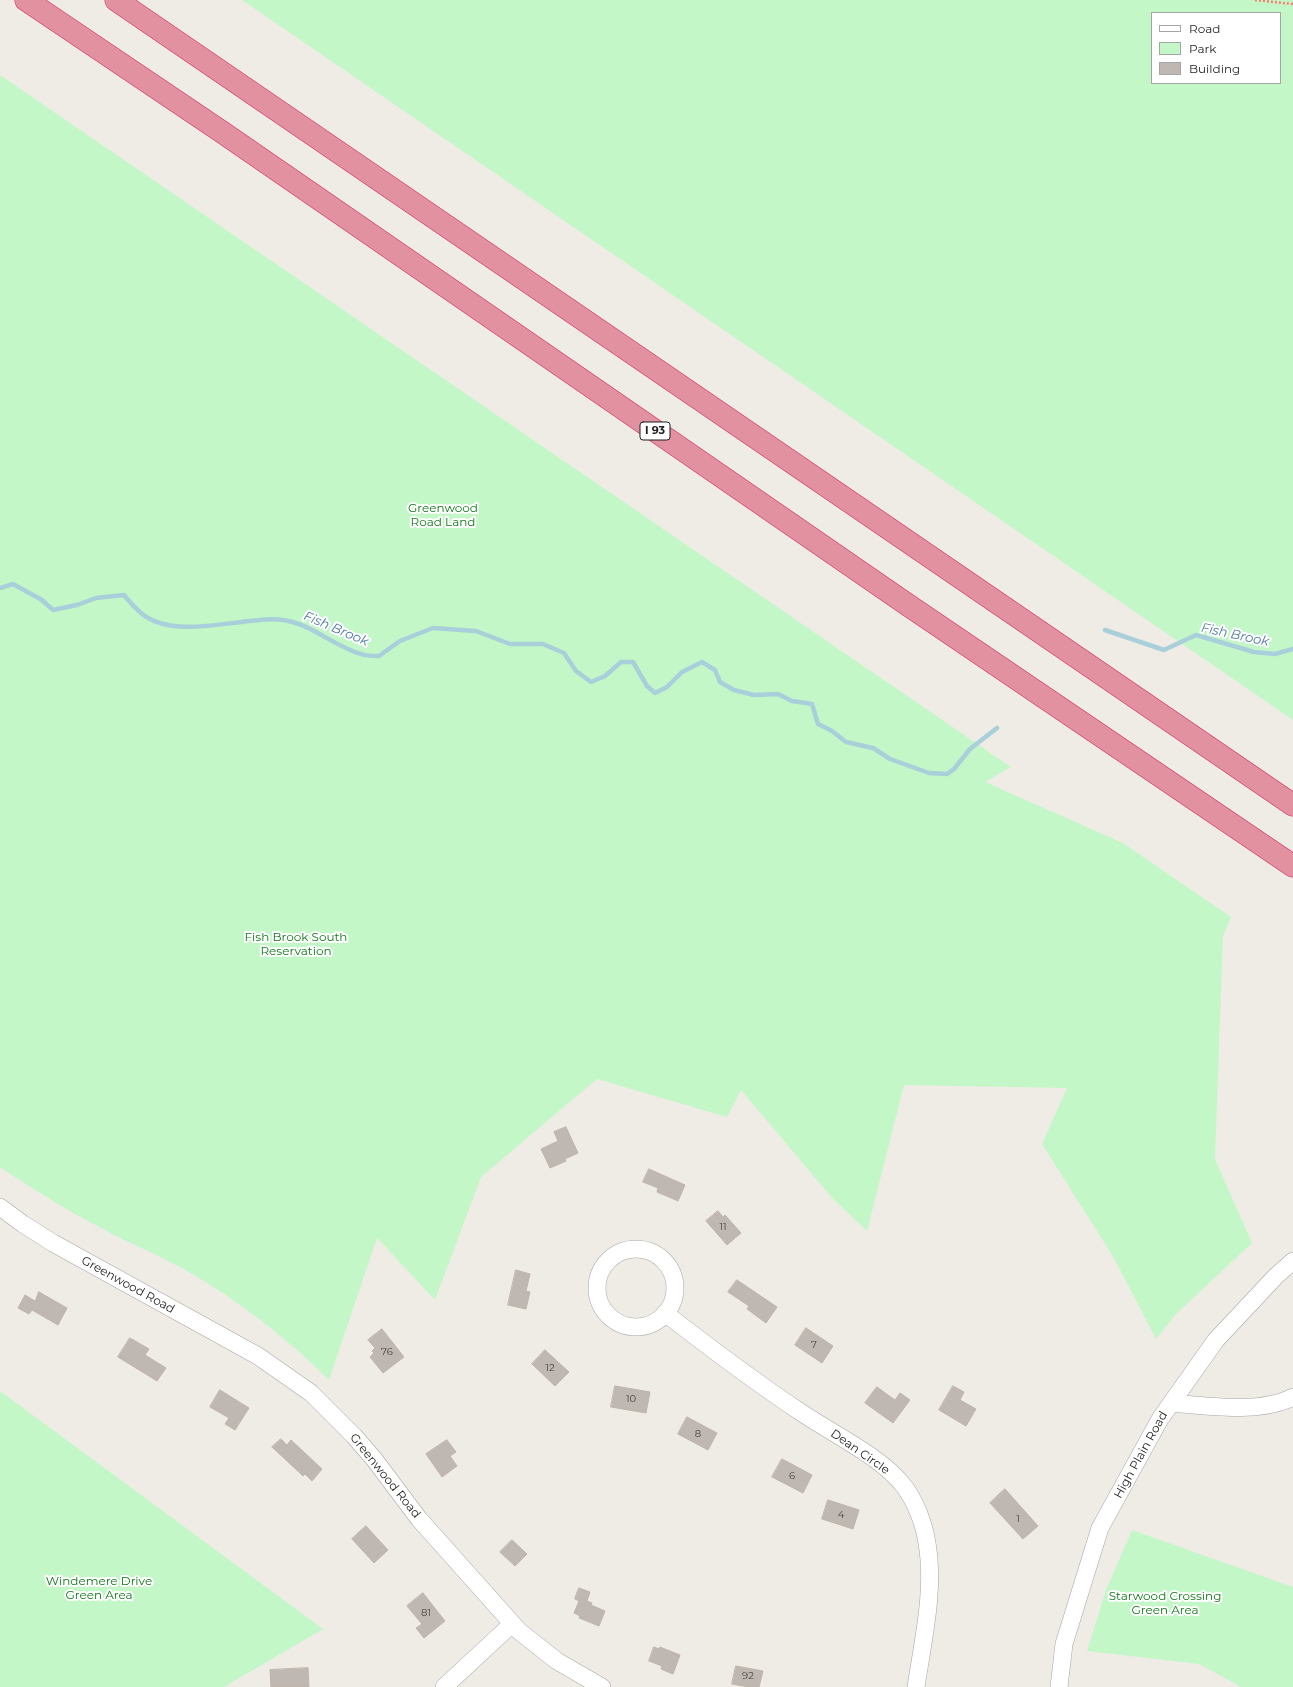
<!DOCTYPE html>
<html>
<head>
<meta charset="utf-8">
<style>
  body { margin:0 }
  #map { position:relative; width:1293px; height:1687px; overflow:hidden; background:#efece5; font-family:Montserrat,sans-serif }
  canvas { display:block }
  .legend { position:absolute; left:1151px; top:12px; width:130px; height:72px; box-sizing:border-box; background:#fff; border:1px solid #a5a5a5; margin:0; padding:5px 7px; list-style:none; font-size:12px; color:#1f1f1f }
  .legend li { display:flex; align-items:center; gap:8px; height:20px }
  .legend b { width:20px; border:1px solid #a5a5a5 }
</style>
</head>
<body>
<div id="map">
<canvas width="1293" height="1687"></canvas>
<ul class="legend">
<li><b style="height:5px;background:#fff"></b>Road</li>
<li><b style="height:11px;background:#c4f7c8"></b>Park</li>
<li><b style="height:11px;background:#bfb8b2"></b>Building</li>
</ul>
</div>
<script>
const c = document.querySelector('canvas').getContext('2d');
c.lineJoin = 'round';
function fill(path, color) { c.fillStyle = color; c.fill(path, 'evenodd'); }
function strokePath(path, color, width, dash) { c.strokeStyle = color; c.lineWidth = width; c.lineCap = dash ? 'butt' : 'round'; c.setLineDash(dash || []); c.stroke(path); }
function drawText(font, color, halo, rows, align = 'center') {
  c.font = font + ' Montserrat,sans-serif'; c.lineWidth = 4; c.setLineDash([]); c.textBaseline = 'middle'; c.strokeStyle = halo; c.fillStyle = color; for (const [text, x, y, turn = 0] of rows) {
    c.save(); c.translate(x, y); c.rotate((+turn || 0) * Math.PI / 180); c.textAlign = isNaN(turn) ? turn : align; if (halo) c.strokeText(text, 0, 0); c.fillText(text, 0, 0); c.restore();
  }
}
fill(new Path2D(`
  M242,0h1051v720zM1152,13h128v70h-128z
  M0,75l1011,692 -26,15 138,61 108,74 -8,19 -8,223 37,84 -75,70 -21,26 -42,-81 -72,-114 25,-56 -163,-3 -37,146 -34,-32 -92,-109 -14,27 -130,-38 -116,98 -46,123 -58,-62 -48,142c-42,-42 -91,-80 -144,-110 -27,-15 -56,-27 -84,-42 -35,-18 -68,-39 -101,-61z
  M0,1391l323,238 -99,58h-224z
  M1132,1530l161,57v100h-52l-42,-23 -112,-13 19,-61z`), '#c4f7c8');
strokePath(new Path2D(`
  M0,588l13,-4 29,16 11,10 24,-5 19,-7 28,-3c5,6 11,13 17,18 27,23 77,11 109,8 10,-1 23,-3 33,-1 29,4 50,26 78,34 5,2 12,2 18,2l21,-15 33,-13 43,3 34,13h33l21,9 12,18 15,11 14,-6 16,-14h12l14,24 8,7 12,-6 15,-15 20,-10 13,8 5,12 14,8 20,5 24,-1 14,7 20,3 6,20 14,7 14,11 27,6 17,11 39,14 18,1 7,-5 16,-20 27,-21
  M1105,630l59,20 32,-15 58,17 21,2 18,-5`), '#a8cfda', 4.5);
const building = new Path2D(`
  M566,1127l12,26 -13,6 1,2 -16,7 -9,-19 17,-8 -4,-9z
  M649,1169l36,16 -7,16 -21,-9 1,-4 -15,-6z
  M718,1211l5,6 2,-2 16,18 -14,12 -21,-24z
  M516,1270l14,4 -4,17 4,1 -4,17 -18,-4z
  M737,1280l40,27 -11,16 -19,-14 2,-3 -21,-14z
  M39,1292l28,16 -9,17 -26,-15 -3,4 -11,-6 7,-13 10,6z
  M806,1328l27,18 -11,17 -27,-18z
  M382,1329l22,28 -21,16 -13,-16 4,-4 -2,-2 3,-3 -7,-8z
  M130,1338l19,11 -4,6 21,13 -9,13 -39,-24z
  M545,1350l24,22 -14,14 -23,-22z
  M615,1386l35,6 -4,21 -35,-6z
  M953,1386l11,6 -4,8 16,9 -10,17 -27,-16z
  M877,1387l18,13 5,-7 10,7 -17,23 -28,-20z
  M220,1390l29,18 -14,22 -10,-6 4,-6 -19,-11z
  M687,1417l30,16 -9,17 -30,-16z
  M281,1439l6,6 4,-5 31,29 -10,12 -7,-7 -2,2 -31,-29z
  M447,1440l9,12 -6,4 7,10 -15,11 -16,-23z
  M782,1459l30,16 -9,18 -31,-16z
  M1005,1489l33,37 -15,13 -33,-36z
  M828,1500l31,10 -6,19 -31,-10z
  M366,1526l22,24 -14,13 -22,-24z
  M512,1540l15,14 -12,12 -15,-14z
  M579,1588l11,4 -3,9 5,2 -1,2 14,6 -6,15 -20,-8 1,-2 -6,-3 5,-12 -4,-2z
  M423,1593l22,28 -21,17 -8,-10 6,-4 -15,-18z
  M654,1647l5,2 1,-2 20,8 -7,19 -12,-5 1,-3 -13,-5z
  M736,1666l27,5 -4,16h-10l-17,-3z
  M308,1668l1,19h-38l-1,-17z`);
fill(building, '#bfb8b2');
strokePath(building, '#c0b3a8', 1);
const minor = new Path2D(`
  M0,1207l23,17 30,19 205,113 53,37 43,43 20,23 45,60 100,112 38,30 45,26
  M597 1288a39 39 0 1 1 78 0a39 39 0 1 1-78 0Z
  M665,1313c45,35 90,69 137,100 31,21 78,43 101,72 12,15 21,38 24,58 8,47 -4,97 -11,144
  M1171,1403c36,3 89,11 122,-6
  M444,1687l68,-63
  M1059,1687l5,-43 36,-116 60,-109 56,-79 60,-64 17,-15`);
const highway = new Path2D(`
  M26,0l196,132 686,473 385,261
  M116,0l1177,805`);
strokePath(minor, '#a6a6a6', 18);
strokePath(highway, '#d22d66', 23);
strokePath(new Path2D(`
  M1255,0l38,4`), '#f27f73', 2.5, [2, 2]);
strokePath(minor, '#fff', 17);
strokePath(highway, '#e291a0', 22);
drawText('10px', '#474544', null, [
  ["11",723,1227],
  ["7",814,1345],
  ["76",387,1352],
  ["12",550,1368],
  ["10",631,1399],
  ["8",698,1434],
  ["6",792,1476],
  ["4",841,1515],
  ["1",1018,1519],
  ["81",426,1613],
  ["92",748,1676]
]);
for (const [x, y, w] of [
  [655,431,30]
]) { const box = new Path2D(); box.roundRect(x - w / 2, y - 9, w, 18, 3); c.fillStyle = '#fff'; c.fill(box); strokePath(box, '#1f1f1f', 1); }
drawText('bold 11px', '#1f1f1f', null, [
  ["I 93",655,431]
]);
drawText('12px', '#11781a', '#fff', [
  ["Greenwood",443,508],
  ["Road Land",443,522],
  ["Fish Brook South",296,937],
  ["Reservation",296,951],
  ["Windemere Drive",99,1581],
  ["Green Area",99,1595],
  ["Starwood Crossing",1165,1596],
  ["Green Area",1165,1610]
]);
drawText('12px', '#1f1f1f', '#fff', [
  ["Greenwood Road",128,1285,29],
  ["Dean Circle",860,1452,35],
  ["High Plain Road",1141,1455,-61],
  ["Greenwood Road",385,1476,51]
]);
drawText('italic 13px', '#4d78a1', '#fff', [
  ["Fish Brook",336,629,23],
  ["Fish Brook",1235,635,12]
]);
</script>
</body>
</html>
